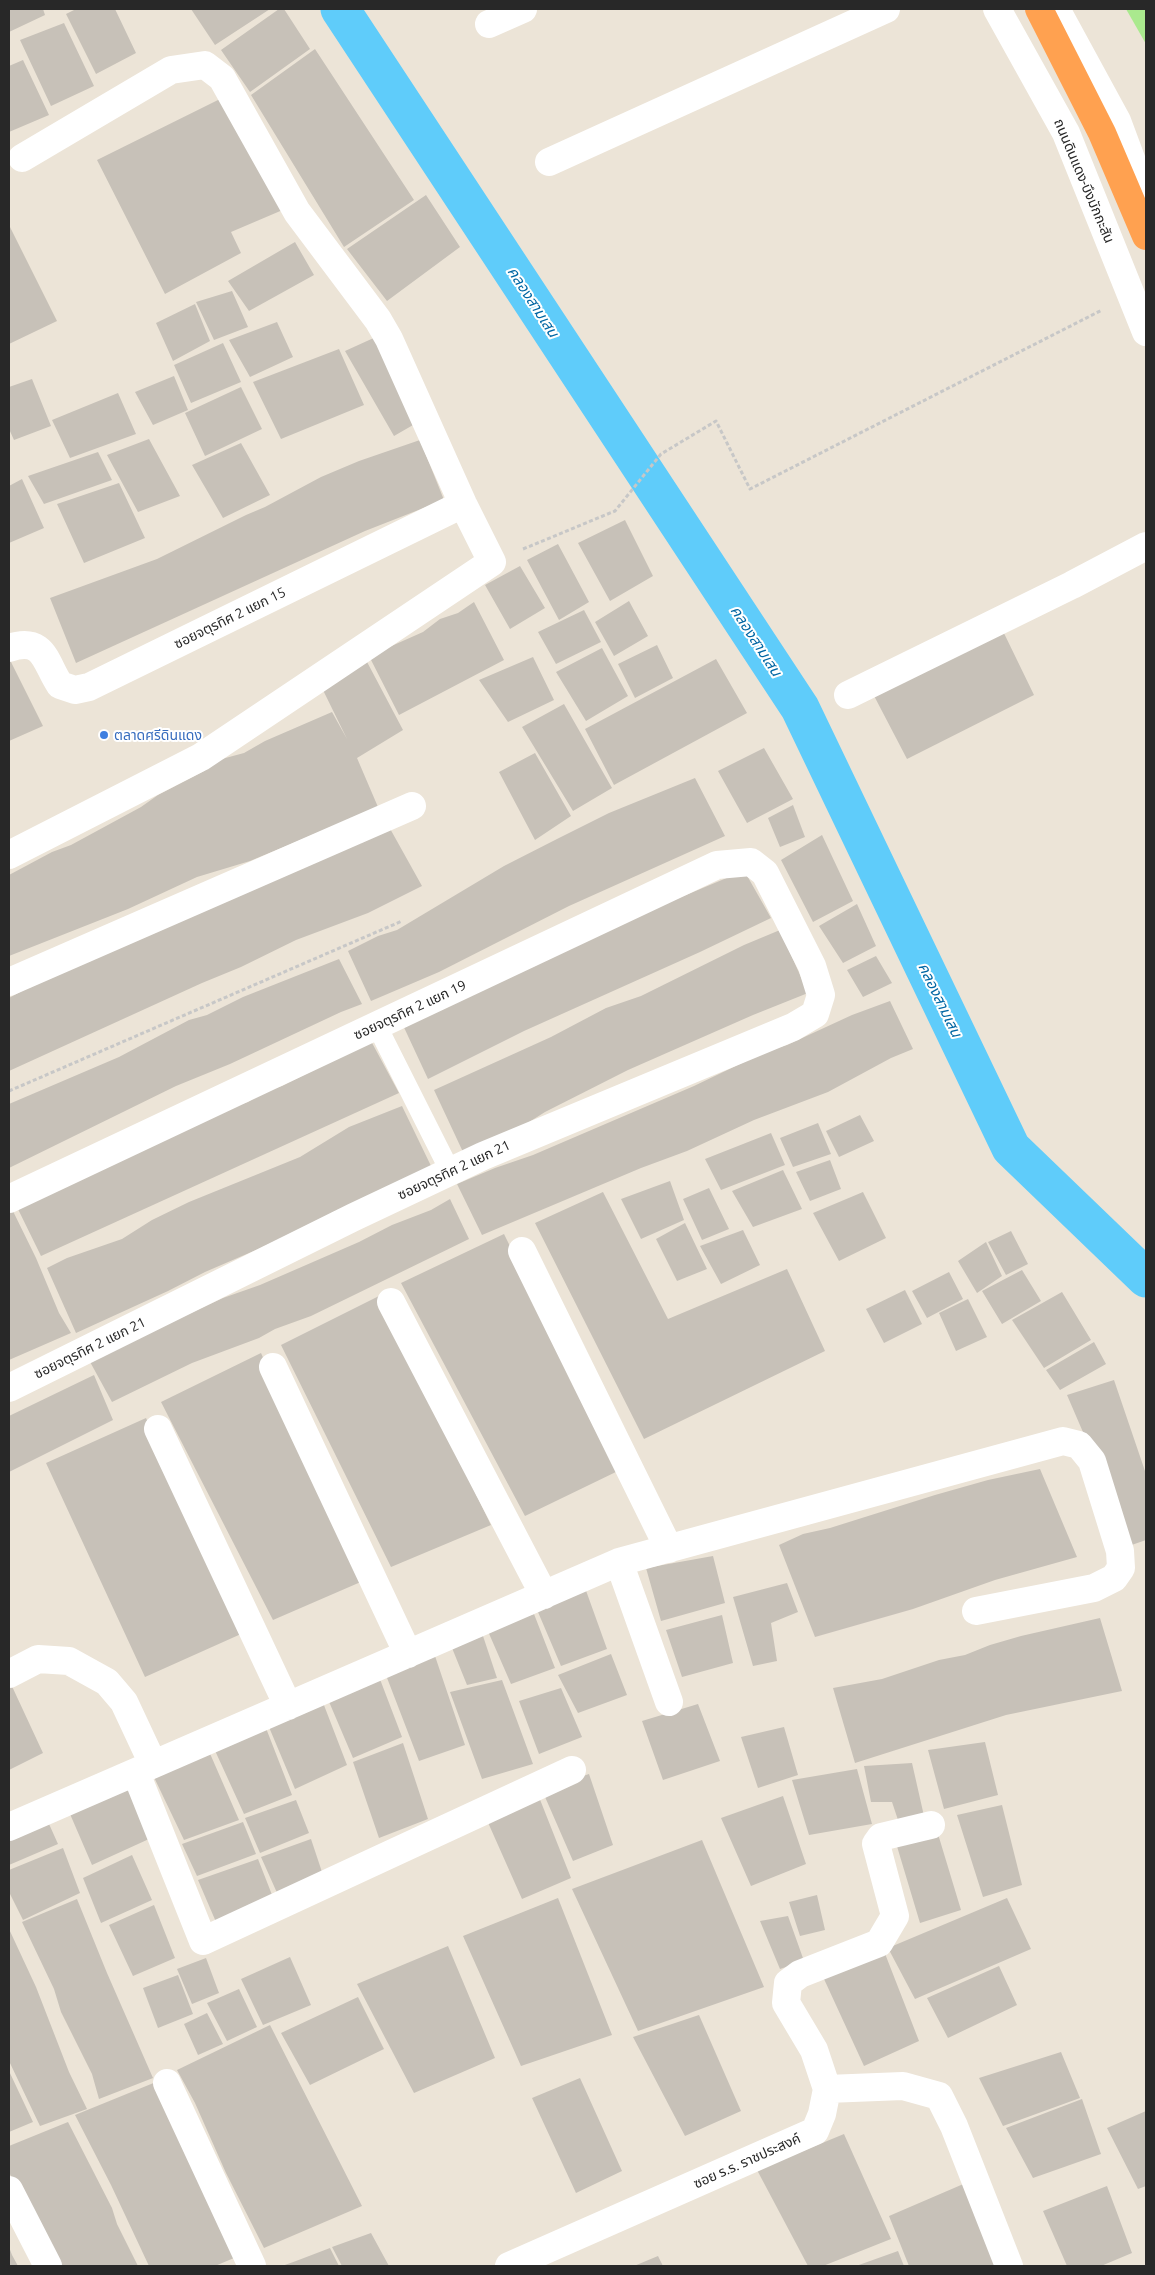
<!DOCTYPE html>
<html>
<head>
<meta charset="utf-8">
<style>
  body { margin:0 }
  #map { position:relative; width:1155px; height:2275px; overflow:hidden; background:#ece4d7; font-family:Ubuntu,sans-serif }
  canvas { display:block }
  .frame { position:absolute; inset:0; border:10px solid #282828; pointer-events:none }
</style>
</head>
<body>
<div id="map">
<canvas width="1155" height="2275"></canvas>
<div class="frame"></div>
</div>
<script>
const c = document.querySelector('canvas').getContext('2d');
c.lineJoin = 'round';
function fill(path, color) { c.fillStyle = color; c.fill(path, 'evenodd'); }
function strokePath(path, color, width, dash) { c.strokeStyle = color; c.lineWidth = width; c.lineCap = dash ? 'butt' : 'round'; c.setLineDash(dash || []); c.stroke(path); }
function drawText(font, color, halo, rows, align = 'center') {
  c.font = font + ' Ubuntu,"Noto Sans Thai",sans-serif'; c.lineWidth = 4; c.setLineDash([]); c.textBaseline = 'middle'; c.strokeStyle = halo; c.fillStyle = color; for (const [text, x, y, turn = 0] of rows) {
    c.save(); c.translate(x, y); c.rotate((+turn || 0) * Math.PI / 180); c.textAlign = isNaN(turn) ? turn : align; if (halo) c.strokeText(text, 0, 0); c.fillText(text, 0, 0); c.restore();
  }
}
fill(new Path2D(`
  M1126,9h20v35z`), '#aae98e');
strokePath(new Path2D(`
  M340,9l460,699 211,440 135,130`), '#5fccfa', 39);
fill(new Path2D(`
  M9,9h34l2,6 -36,17z
  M76,9h39l21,44 -40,21 -30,-60z
  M191,9h79l-55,36z
  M279,9h5l26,40 -60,43 -29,-42z
  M64,23l30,63 -43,20 -31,-66z
  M315,49l99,151 -70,47 -93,-152z
  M23,60l26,55 -40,17v-66z
  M220,99l65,110 -54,23 10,21 -76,41 -68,-134z
  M426,195l34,52 -73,54 -40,-52z
  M9,225l48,96 -48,23z
  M295,242l19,33 -65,36 -21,-30z
  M232,291l16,36 -34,13 -18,-38z
  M195,304l15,37 -37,20 -17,-38z
  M277,322l16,35 -43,20 -21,-37z
  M378,336l42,85 -26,15 -49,-85z
  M223,343l18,39 -50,21 -17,-38z
  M339,349l25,56 -83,34 -28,-57z
  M174,376l14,34 -35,15 -18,-33z
  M32,379l19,47 -37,14 -5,-11v-42z
  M241,387l21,42 -57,27 -20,-43z
  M118,393l18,41 -66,24 -18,-38z
  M149,439l31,57 -42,16 -31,-57z
  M420,440l24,60 -79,31 -289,132 -26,-65 107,-39 89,-44 19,-8 56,-30 38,-16z
  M241,443l29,52 -47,23 -31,-53z
  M98,452l14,28 -68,24 -16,-28z
  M22,479l22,49 -35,15v-57z
  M119,483l26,55 -61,25 -27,-59z
  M625,520l28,56 -43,25 -32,-58z
  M558,544l31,58 -30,18 -32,-60z
  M520,566l25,42 -35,21 -25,-44z
  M629,601l19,35 -34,20 -19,-34z
  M474,602l30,58 -105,55 -30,-59 54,-24 17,-13 18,-6z
  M584,610l17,32 -45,22 -18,-32z
  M1000,625l34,70 -127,64 -36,-69 92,-46 7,14 -7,-14z
  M657,645l16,33 -38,20 -17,-34z
  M602,648l26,48 -42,25 -30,-49z
  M533,657l21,43 -46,22 -29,-42z
  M9,658l34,68 -34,15z
  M716,659l31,54 -133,72 -29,-56z
  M366,660l37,70 -46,28 21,49 -87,37 -41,17 -53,16 -69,32 -119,47v-81l43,-23 19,-7 70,-38 17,-12 46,-24 14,-11 26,-7 21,-12 67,-29 15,27 -25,-51z
  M564,704l48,84 -39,23 -51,-84z
  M764,748l29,51 -46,24 -29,-52z
  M535,753l36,63 -36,24 -36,-68z
  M695,778l30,58 -156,70 -130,66 -68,29 -23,-50 30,-15 19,-6 107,-64 53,-27 52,-26z
  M793,805l12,32 -25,10 -12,-29z
  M388,825l34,61 -54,27 -72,27 -55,27 -39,16 -193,88v-73l33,-18z
  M822,835l31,66 -40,21 -32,-62z
  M745,872l26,46 -71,34 -176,79 -96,48 -27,-58 134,-55 19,-11 120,-55 55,-23z
  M857,904l19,42 -33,17 -24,-37z
  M780,930l28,63 -55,22 -125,55 -83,42 -19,12 -63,28 -29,-62 117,-53 55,-29 35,-12 103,-51z
  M876,956l16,27 -29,14 -16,-27z
  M339,959l23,45 -21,8 -111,52 -54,22 -167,82v-64l110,-47 70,-37 18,-5 36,-18z
  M890,1001l23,48 -22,9 -63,34 -74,28 -67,31 -46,17 -159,67 -25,-51 38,-16 38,-13 161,-69 73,-35 20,-6 65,-30z
  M371,1041l28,52 -358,163 -26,-53 214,-95 19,-6 15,-10 19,-6z
  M402,1106l30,62 -176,82 -51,22 -37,19 -92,42 -29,-65 20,-10 55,-19 30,-19 37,-18 111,-45 49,-30z
  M860,1115l14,26 -35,16 -13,-26z
  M818,1123l13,31 -38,13 -13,-29z
  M771,1133l14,32 -64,25 -16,-31z
  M830,1160l11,29 -31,12 -14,-29z
  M783,1170l19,39 -49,18 -21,-36z
  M670,1181l14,39 -43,19 -20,-40z
  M709,1188l20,41 -27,11 -19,-41z
  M603,1192l65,127 119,-50 38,82 -181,88 -109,-216z
  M863,1192l23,46 -47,23 -26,-48z
  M450,1199l19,40 -158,77 -36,13 -16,9 -67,25 -80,39 -23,-42 134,-62 37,-13 99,-43 33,-17 39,-15z
  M9,1203l27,55 23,55 12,20 -62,27z
  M685,1223l22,46 -30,12 -21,-42z
  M743,1230l17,35 -39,19 -21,-38z
  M1011,1231l17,33 -22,11 -18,-33z
  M504,1234l116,236 -95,46 -124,-233z
  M986,1242l16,34 -25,17 -19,-32z
  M1022,1270l19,31 -39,23 -20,-33z
  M949,1272l14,27 -36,19 -15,-27z
  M905,1290l17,34 -38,19 -18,-34z
  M1062,1292l29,48 -47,28 -32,-48z
  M379,1296l112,229 -100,42 -110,-222z
  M968,1299l19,38 -31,14 -17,-38z
  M1094,1342l12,22 -46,26 -14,-20z
  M261,1353l102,228 -90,39 -112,-218z
  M94,1375l19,45 -104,52v-56z
  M1114,1380l32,94v66l-23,8 -25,-81 -31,-72z
  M146,1418l95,216 -96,43 -99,-214z
  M1040,1469l37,88 -82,23 -82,29 -98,28 -36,-92 24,-11 27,-6 105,-33 53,-15z
  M713,1556l12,47 -64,18 -15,-53z
  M787,1583l11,29 -27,11 6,38 -24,5 -20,-69z
  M584,1585l23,64 -46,17 -26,-61z
  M534,1614l21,54 -44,16 -24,-55z
  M722,1615l11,48 -51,14 -16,-47z
  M1100,1618l22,73 -116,24 -151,48 -22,-75 49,-9 57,-19 26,-5 25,-10 31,-9z
  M481,1630l16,48 -30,7 -17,-42z
  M434,1653l31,92 -46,16 -35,-91z
  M611,1654l16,41 -49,18 -20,-38z
  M378,1674l24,63 -49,21 -26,-61z
  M502,1680l31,84 -51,15 -32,-87z
  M10,1682l33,71 -34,17v-87z
  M561,1688l21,49 -43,17 -20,-53z
  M322,1700l25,65 -52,24 -29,-69z
  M698,1704l22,57 -57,19 -21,-59z
  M264,1723l28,72 -48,19 -32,-70z
  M784,1727l14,48 -40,13 -17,-51z
  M985,1742l13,53 -54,14 -16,-59z
  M403,1743l25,76 -49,19 -26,-76z
  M208,1749l31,71 -55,20 -33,-69z
  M912,1763l12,53 -25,7 -7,-21h-21l-7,-36z
  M857,1769l15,55 -63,11 -17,-55z
  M589,1774l24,71 -40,16 -31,-71z
  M130,1787l19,52 -57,26 -22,-51z
  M783,1796l23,68 -55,22 -30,-68z
  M539,1797l32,81 -49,21 -36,-81z
  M296,1800l13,33 -49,20 -15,-35z
  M1002,1805l20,80 -39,12 -26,-82z
  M45,1815l13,29 -49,21v-35z
  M243,1822l13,32 -59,22 -15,-32z
  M938,1834l23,76 -41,13 -24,-80z
  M311,1839l12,36 -45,20 -17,-38z
  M702,1840l62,147 -126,44 -66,-142z
  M63,1848l17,45 -57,27 -14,-28v-22z
  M132,1855l20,45 -51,23 -18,-45z
  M258,1859l16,41 -58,22 -18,-42z
  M817,1895l8,35 -25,6 -11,-34z
  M558,1898l54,137 -91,31 -58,-130z
  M1007,1898l24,51 -116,50 -27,-51z
  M77,1899l30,74 46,105 -54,21 -7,-25 -31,-62 -7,-23 -32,-67z
  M154,1905l21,53 -42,18 -24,-51z
  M788,1916l16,45 -24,8 -20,-48z
  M9,1929l27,58 33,85 18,37 -47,17 -31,-65z
  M448,1946l47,112 -81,35 -57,-109z
  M884,1951l35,90 -55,25 -40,-87z
  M290,1957l21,48 -48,20 -22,-46z
  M206,1958l13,35 -27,11 -15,-35z
  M999,1966l18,39 -69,33 -21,-40z
  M178,1975l15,39 -35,14 -15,-40z
  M239,1989l18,38 -30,14 -20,-38z
  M358,1997l26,52 -74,36 -29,-52z
  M207,2013l16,31 -25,11 -14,-31z
  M699,2015l42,96 -56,25 -52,-99z
  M270,2025l92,181 -98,42 -38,-75 -31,-70 -18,-33z
  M1061,2052l19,46 -77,28 -24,-48z
  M9,2071l24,51 -24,10z
  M580,2078l42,93 -46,22 -44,-95z
  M156,2082l78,176 -19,8h-66l-38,-81 -36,-70z
  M1082,2099l19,55 -68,24 -27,-50z
  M1146,2111v75l-8,3 -31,-61z
  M68,2122l44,86 5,16 21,42h-85l-13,-26 -31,-68v-26z
  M844,2134l47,105 -68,27h-15l-51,-96z
  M968,2182l32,84h-91l-20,-50z
  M1107,2186l25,67 -31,13h-34l-24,-55z
  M371,2233l18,33h-47l-10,-19z
  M9,2247l3,8 6,11h-9z
  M330,2248l9,18h-57l14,-5z
  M898,2251l6,15h-48z
  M658,2256l5,10h-29z`), '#c7c1b8');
strokePath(new Path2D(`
  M523,549l92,-38 46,-57 55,-33 34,68 352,-179
  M9,1091l393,-170`), '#c7c7c7', 3, [4, 2.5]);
strokePath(new Path2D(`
  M377,1026l73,145`), '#fff', 20);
strokePath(new Path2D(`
  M489,24l34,-15
  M549,162l337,-153
  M9,648c36,-12 36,15 51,37l15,5 14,-3 374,-183
  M848,695l224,-110 74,-39
  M9,855l192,-98 291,-195 -29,-58 -74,-165 -11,-19 -81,-108 -75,-134 -17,-13 -34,5 -149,88
  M9,982l403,-176
  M9,1199l708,-334 34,-3 14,11 47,93 9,29 -6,19 -22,13 -310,129 -129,61 -345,171
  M522,1251l147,298
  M391,1302l153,293
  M273,1367l135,287
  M158,1429l130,277
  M619,1562l50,140
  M9,1674l29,-15 31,2 38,21 17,20 29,62
  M136,1773l67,168 369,-171
  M9,1827l610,-265 444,-121 16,4 13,16 28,90 1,17 -7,10 -20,10 -118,23
  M167,2083l85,183
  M827,2089l76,-3 36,10 15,30 55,140
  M9,2190l39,76
  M509,2266l306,-135 7,-17 5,-25 -13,-39 -28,-47 2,-20 12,-9 79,-31 16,-27 -19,-72 5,-7 50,-12`), '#fff', 28);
strokePath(new Path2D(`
  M997,9l69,124 80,199
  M1056,9l61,112 29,78`), '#fff', 28);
strokePath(new Path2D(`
  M1039,9l63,124 44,103`), '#ffa150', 28);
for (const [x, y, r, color] of [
  [104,735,5,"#3f7fe0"]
]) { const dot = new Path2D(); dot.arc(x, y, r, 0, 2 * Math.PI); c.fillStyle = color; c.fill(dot); strokePath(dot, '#fff', 2); }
drawText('14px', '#282828', '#fff', [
  ["ถนนดินแดง-บึงมักกะสัน",1084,181,67],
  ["ซอยจตุรทิศ 2 แยก 15",230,618,-26],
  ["ซอยจตุรทิศ 2 แยก 19",410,1010,-25],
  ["ซอยจตุรทิศ 2 แยก 21",454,1170,-25],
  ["ซอยจตุรทิศ 2 แยก 21",90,1348,-26],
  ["ซอย ร.ร. ราชประสงค์",747,2161,-24]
]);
drawText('14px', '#366cbe', '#fff', [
  ["ตลาดศรีดินแดง",114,735]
], 'left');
drawText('italic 15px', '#0166a3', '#fff', [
  ["คลองสามเสน",533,302,57],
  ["คลองสามเสน",756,641,57],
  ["คลองสามเสน",940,1000,64]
]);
</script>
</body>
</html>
